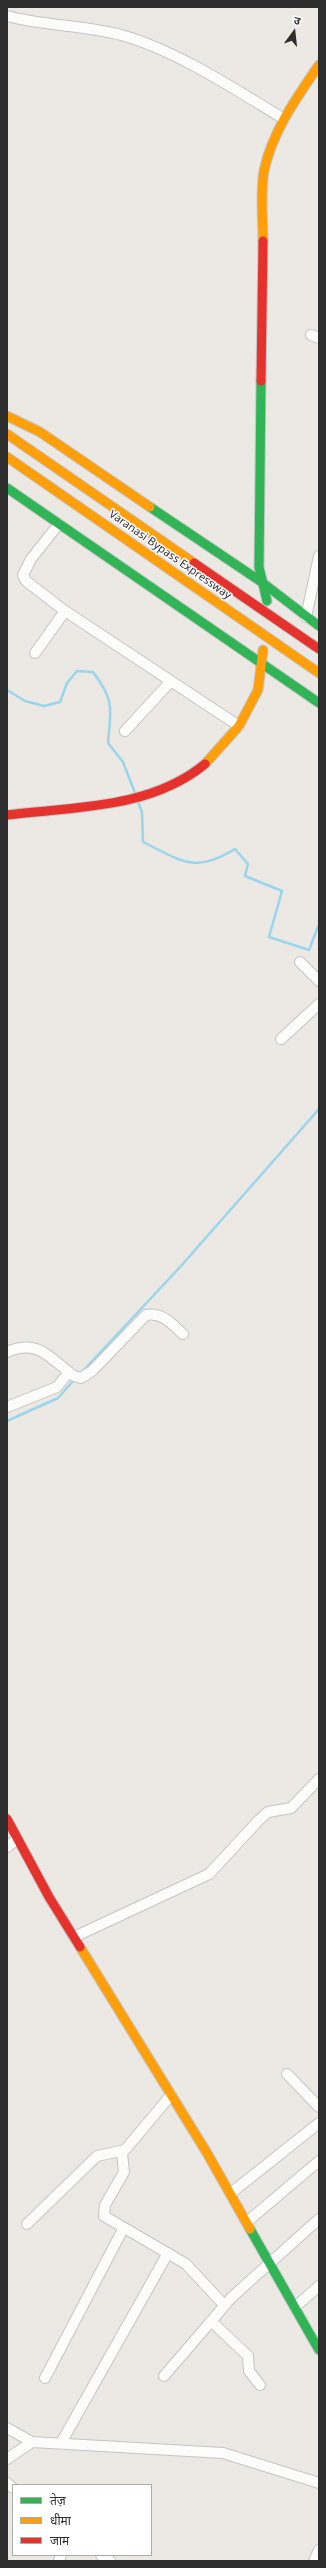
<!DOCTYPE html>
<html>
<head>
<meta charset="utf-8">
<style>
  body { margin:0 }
  #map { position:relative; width:326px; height:2568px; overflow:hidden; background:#ece8e4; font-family:"Noto Sans","Noto Sans Devanagari",sans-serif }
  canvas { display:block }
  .frame { position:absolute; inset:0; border:8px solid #2e2e2e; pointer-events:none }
  .legend { position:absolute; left:12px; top:2484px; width:140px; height:72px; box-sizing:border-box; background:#fff; border:1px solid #ababab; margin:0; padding:5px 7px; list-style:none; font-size:12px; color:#2e2e2e }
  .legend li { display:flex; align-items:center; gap:8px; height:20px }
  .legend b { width:20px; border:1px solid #ababab }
  .north { position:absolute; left:274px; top:12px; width:40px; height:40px; -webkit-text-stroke:3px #fff; paint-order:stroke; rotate:15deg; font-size:11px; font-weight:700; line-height:16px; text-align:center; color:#2e2e2e }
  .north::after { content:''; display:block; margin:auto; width:14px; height:18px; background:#2e2e2e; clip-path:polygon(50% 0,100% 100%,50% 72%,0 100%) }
</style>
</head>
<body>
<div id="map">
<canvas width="326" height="2568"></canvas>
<div class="frame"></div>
<ul class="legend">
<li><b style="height:5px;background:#30b455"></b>तेज़</li>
<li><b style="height:5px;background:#ff9f0a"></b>धीमा</li>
<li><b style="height:5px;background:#e5322d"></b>जाम</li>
</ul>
<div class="north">उ</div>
</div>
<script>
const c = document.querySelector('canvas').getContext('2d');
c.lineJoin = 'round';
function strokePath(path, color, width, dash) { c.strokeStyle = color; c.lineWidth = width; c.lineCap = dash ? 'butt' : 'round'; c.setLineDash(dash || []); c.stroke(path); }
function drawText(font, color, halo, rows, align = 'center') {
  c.font = font + ' "Noto Sans",sans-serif'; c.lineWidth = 3; c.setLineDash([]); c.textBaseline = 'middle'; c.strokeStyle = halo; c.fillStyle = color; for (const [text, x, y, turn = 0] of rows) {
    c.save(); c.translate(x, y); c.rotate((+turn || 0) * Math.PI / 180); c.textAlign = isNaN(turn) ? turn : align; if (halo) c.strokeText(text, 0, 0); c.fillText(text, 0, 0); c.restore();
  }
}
strokePath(new Path2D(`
  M7,690l18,11 19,5 16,-4 7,-19 10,-12 16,1c22,29 18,36 15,71l15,19 12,31
  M138,802l4,10 1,30c39,19 51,32 92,7l13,15 -3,12 37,15 -13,46 40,13 10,-26
  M81,1373l100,-107 138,-157
  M7,1421l51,-23 16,-18`), '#99d6ec', 2.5);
const street = new Path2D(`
  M7,16c37,10 77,9 114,19 55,15 115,55 163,84
  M311,335l8,3
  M59,524l-28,35 -8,16 3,6 39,30
  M306,617l13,-61
  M35,653l30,-42 174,115
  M125,731l46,-50
  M300,962l19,19
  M281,1039l38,-35
  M7,1352c32,-14 43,7 67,24l7,2 11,-7 54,-56c16,-3 25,8 37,19
  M7,1407l50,-20 12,-15
  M7,1847l10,-8
  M74,1937l135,-63 50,-54 9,-8 23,-4 28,-29
  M287,2074l32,33
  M122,2153l2,19 -19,33 -1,11 82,48 38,41
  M231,2193l88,-70
  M248,2221l71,-60
  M27,2224l70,-68 28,-6 46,-55
  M295,2307l24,-21
  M211,2321l37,35 1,15 11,14
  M164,2376l68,-79 87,-78
  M45,2378l78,-149
  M7,2428l25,14
  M61,2443l107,-190
  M7,2459l25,-17 191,11 96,30
  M7,2483l6,5
  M101,2555l9,6
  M59,2561l2,-6
  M314,2561l5,-11`);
const fast = new Path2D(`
  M261,381l-2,186 8,34
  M7,488l312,215
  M150,507l113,76 56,43
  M250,2229l69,121`);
const slow = new Path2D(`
  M263,241c0,-22 -3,-48 1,-70 8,-39 33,-74 55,-106
  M7,416l33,16 110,75
  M7,434l187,129
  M7,457l312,216
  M205,764l34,-38 19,-36 5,-40
  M80,1947l127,206 43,76`);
const jam = new Path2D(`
  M261,381l2,-140
  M194,563l125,86
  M7,815c66,-8 144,-6 198,-51
  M7,1819l42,78 31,50`);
strokePath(street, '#c5c4c5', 12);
strokePath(fast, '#c5c4c5', 11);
strokePath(slow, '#c5c4c5', 11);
strokePath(jam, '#c5c4c5', 11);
strokePath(street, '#fcfcfb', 10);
strokePath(fast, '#30b455', 9);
strokePath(slow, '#ff9f0a', 9);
strokePath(jam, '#e5322d', 9);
drawText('11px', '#2e2e2e', '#fff', [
  ["Varanasi Bypass Expressway",170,555,35]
]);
</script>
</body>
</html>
